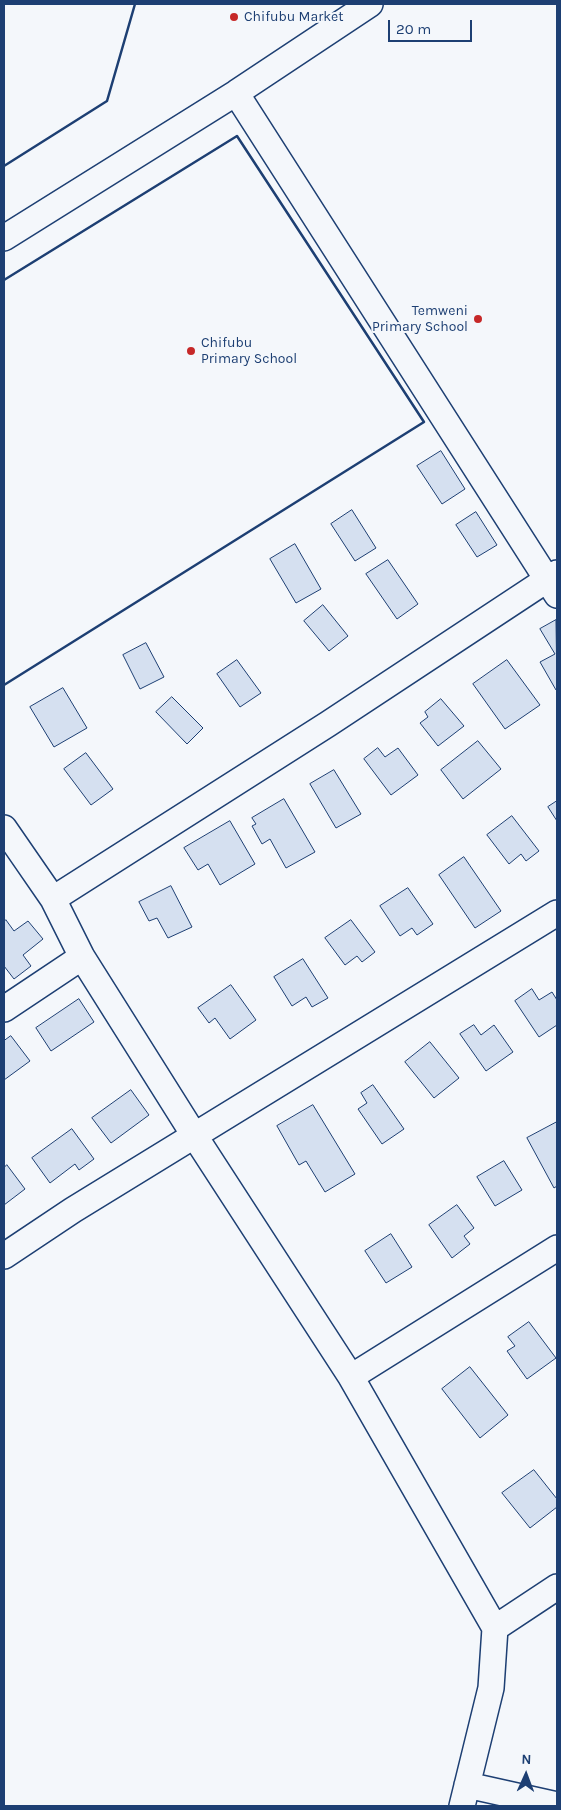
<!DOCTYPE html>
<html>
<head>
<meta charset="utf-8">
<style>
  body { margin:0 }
  #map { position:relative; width:561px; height:1810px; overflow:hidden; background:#f4f7fb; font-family:Karla,sans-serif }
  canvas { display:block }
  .frame { position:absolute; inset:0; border:5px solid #1d3f73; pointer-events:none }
  .north { position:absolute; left:501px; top:1750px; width:50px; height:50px; -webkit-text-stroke:4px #f4f7fb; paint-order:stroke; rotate:2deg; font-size:14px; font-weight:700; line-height:20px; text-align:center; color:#1d3f73 }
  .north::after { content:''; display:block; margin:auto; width:18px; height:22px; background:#1d3f73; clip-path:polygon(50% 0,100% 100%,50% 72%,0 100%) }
  .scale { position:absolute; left:388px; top:20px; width:84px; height:22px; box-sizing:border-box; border:2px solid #1d3f73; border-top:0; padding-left:6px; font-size:15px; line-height:18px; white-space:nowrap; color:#1d3f73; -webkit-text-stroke:4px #f4f7fb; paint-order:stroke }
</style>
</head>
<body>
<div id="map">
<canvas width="561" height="1810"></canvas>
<div class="frame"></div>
<div class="north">N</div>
<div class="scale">20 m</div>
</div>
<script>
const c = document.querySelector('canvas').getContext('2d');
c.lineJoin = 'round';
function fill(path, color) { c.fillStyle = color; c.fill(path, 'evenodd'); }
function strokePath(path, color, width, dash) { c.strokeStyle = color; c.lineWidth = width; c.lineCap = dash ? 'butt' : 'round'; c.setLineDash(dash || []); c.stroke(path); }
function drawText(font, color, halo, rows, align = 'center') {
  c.font = font + ' Karla,sans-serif'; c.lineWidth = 4; c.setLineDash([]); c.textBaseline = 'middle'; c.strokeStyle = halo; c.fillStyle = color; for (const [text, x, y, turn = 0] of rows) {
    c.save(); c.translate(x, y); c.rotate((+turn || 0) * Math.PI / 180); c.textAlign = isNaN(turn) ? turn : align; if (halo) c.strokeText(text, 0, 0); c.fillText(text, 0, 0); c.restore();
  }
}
const building = new Path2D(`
  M441,451l24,38 -23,15 -25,-38z
  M352,510l24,38 -21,13 -24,-37z
  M476,512l21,33 -20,12 -21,-32z
  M295,544l26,45 -25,14 -26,-44z
  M388,560l30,44 -21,15 -31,-45z
  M323,605l25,31 -19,15 -25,-30z
  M556,620l1,69 -1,1 -16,-28 15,-8 -15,-25z
  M146,643l18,34 -24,12 -17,-34z
  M237,660l24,33 -21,14 -23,-33z
  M507,660l33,45 -35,24 -32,-45z
  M63,688l24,40 -33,19 -24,-40z
  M172,697l31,31 -16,16 -31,-32z
  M441,699l23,27 -26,20 -18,-23 8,-6 -3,-5z
  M478,741l23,28 -38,30 -22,-29z
  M378,748l7,9 13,-9 20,27 -27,20 -27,-36z
  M86,753l27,36 -22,16 -27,-36z
  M334,770l27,44 -25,14 -26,-44z
  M284,799l31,53 -29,16 -16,-29 -8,5 -10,-18 4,-2 -4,-6z
  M557,801v20l-9,-14z
  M512,816l27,35 -13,10 -5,-7 -12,10 -22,-29z
  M230,821l25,43 -35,21 -12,-21 -10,6 -14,-22z
  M464,857l37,54 -26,17 -36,-53z
  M171,886l21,41 -24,11 -11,-20 -8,3 -10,-19z
  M408,888l25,36 -16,11 -5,-7 -12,8 -20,-30z
  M6,920l8,11 14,-10 15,18 -20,16 8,11 -17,13 -10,-13v-44z
  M351,920l24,32 -13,10 -5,-6 -12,9 -20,-27z
  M303,959l25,39 -16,9 -6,-10 -14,9 -18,-29z
  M231,985l25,35 -26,19 -15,-21 -6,5 -11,-15z
  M532,989l7,11 13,-8 5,8v25l-18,12 -24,-36z
  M79,999l15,23 -43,29 -15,-23z
  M474,1025l7,10 13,-10 19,27 -27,19 -26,-37z
  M11,1036l19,25 -26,19v-39z
  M430,1042l29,36 -25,20 -29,-36z
  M373,1085l31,44 -22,15 -24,-35 9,-6 -6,-10z
  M131,1090l18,25 -38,28 -19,-25z
  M313,1105l42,69 -30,18 -19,-31 -7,4 -22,-39z
  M557,1122v64l-3,2 -27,-50z
  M72,1129l22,30 -15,11 -4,-6 -25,19 -18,-25z
  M504,1161l18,29 -27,16 -18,-29z
  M7,1165l18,24 -21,16v-37z
  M457,1205l17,23 -10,8 6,8 -18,14 -23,-33z
  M391,1234l21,33 -26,16 -21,-32z
  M529,1322l27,36 -29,21 -20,-28 8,-5 -7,-9z
  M470,1367l38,48 -28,23 -38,-49z
  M534,1470l23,29v8l-27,21 -28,-35z`);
fill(building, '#d5e0f0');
strokePath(building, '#1d3f73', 1);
const minor = new Path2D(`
  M236,93l321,502
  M4,238l232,-145 134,-89
  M4,828l49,71 29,58 112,178 157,242 144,251 -4,60 -29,118
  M53,899l275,-175 229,-151
  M4,1009l78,-52
  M4,1256l69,-46 484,-297
  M351,1377l206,-129
  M495,1628l62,-41
  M467,1785l90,20`);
strokePath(minor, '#1d3f73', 28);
strokePath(minor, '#f4f7fb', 25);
strokePath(new Path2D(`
  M4,166l103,-65 28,-97
  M4,280l233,-144 187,286 -420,263`), '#1d3f73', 2.5);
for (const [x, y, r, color] of [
  [234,17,5,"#c62828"],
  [478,319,5,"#c62828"],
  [191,351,5,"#c62828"]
]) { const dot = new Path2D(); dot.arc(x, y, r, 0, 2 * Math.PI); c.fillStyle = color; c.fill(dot); strokePath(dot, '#f4f7fb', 2); }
drawText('14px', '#1d3f73', '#f4f7fb', [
  ["Chifubu Market",244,17],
  ["Temweni",468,311,"right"],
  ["Primary School",468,327,"right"],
  ["Chifubu",201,343],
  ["Primary School",201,359]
], 'left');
</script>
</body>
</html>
